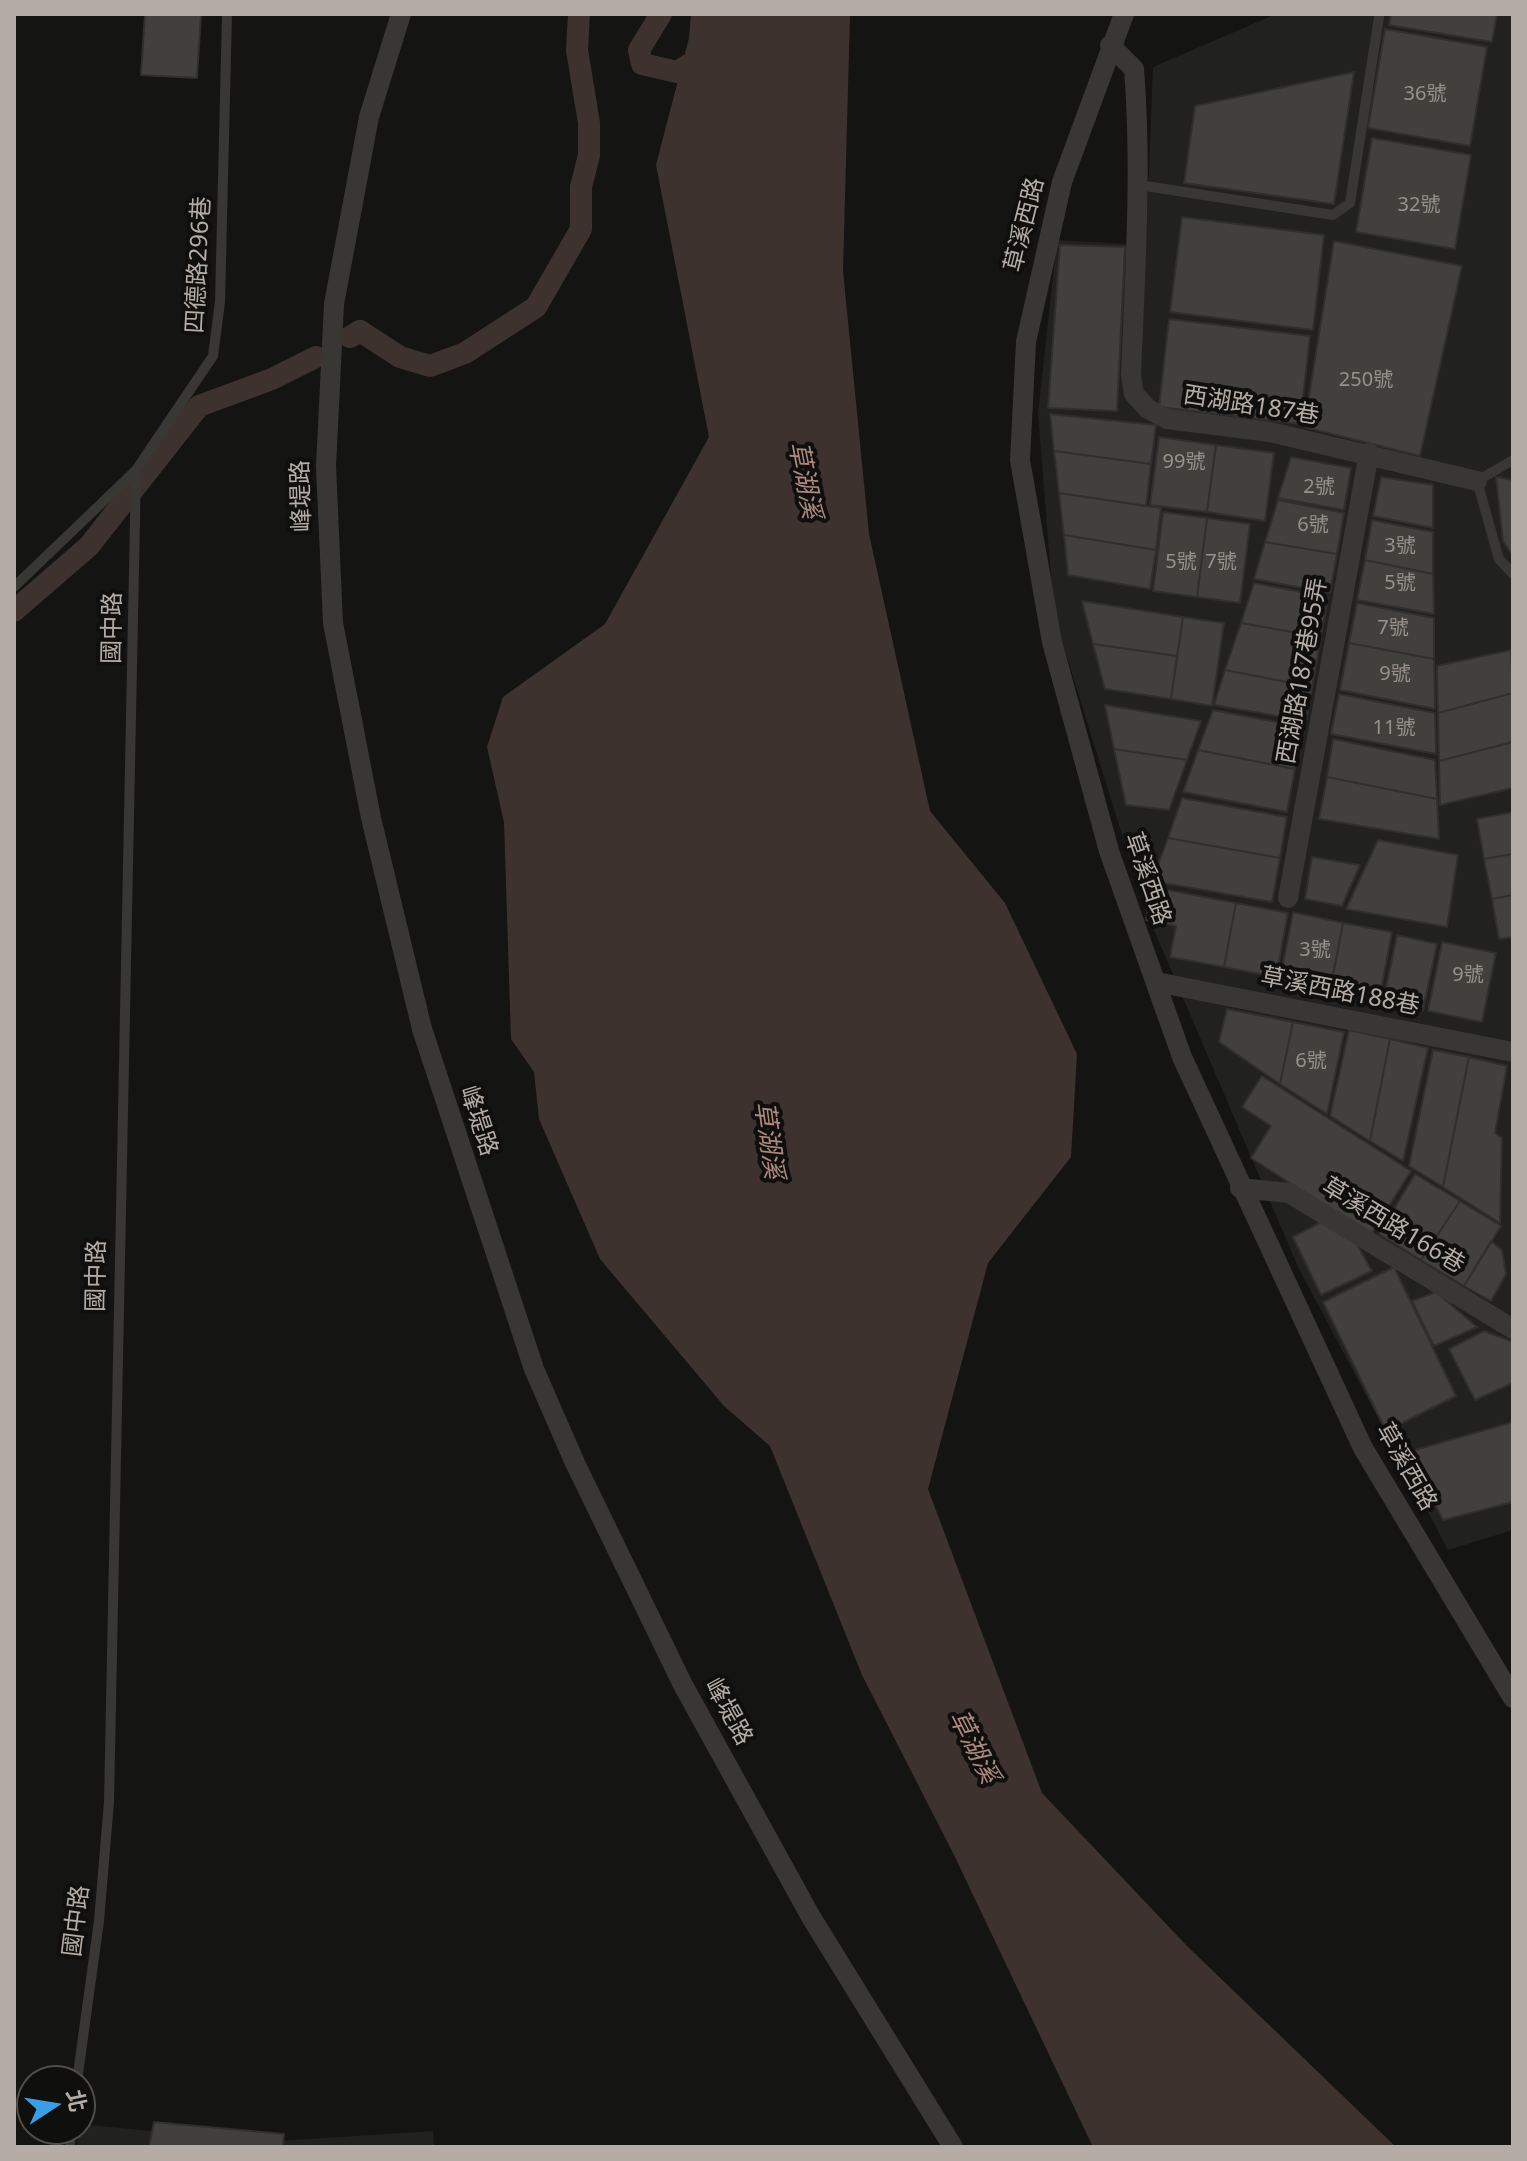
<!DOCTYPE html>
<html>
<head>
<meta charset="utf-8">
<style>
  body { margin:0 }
  #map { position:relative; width:1527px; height:2161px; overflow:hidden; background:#141413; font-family:"Noto Sans","Noto Sans TC",sans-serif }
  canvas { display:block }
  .frame { position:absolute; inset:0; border:16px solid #b4aca5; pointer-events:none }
  .north { position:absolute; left:16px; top:2065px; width:80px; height:80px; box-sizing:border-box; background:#0f0f0e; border:2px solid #514e4a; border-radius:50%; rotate:78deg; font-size:22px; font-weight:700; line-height:32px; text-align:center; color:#b4aca5 }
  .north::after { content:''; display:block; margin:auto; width:28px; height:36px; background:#399ee5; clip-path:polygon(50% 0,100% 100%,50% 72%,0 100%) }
</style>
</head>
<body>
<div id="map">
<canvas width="1527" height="2161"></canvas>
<div class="frame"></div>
<div class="north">北</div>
</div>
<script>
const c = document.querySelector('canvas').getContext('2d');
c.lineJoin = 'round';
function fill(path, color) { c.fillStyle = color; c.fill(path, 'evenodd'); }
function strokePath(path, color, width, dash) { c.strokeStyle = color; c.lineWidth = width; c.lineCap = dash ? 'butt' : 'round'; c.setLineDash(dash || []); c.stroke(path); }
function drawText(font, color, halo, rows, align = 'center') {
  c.font = font + ' "Noto Sans","Noto Sans TC",sans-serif'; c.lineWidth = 8; c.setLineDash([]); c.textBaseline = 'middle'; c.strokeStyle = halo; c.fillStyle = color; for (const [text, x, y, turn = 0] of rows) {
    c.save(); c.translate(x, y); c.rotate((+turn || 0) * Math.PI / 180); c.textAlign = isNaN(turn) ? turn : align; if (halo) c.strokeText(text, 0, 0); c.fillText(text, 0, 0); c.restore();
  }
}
fill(new Path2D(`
  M1276,14h237v1516l-65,20 -150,-283 -153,-358 -91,-294 -16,-202 19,-173 89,5 7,-178z
  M80,2124l182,18 171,-11 1,16h-357z`), '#21211f');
fill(new Path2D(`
  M691,14h159l-7,257 26,263 61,277 75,92 72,151 -6,103 -83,106 -60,226 114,304 145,153 209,201h-303l-139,-292 -92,-180 -92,-229 -46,-40 -124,-147 -61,-140 -5,-47 -23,-33 -7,-217 -17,-75 16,-50 102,-73 104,-187 -53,-272 33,-127z`), '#3e322f');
strokePath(new Path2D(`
  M661,14l-22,36 3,14 35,8 28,-17
  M350,337l10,-6 40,26 30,9 35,-13 71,-46 45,-78v-42l8,-32v-32l-12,-73 2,-36
  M14,611l75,-65 110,-140 73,-27 44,-22`), '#3e322f', 22);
const building = new Path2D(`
  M145,14h56l-4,64 -56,-3z
  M1391,14h106l-5,28 -103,-17z
  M1385,29l102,18 -17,99 -102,-18z
  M1354,72l-20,132 -150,-21 11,-77z
  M1372,138l99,17 -16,94 -99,-17z
  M1182,217l142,18 -11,95 -143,-18z
  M1334,241l128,25 -42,190 -116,-29z
  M1060,245l65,2 -8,164 -69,-3z
  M1169,319l141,17 -10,88 -141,-17z
  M1050,414l106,11 -5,39 -97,-13z
  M1159,437l57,8 -9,67 -57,-7z
  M1216,445l58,8 -9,68 -58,-9z
  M1054,451l97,13 -5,42 -87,-13z
  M1291,457l60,11 -7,42 -66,-12z
  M1381,477l52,8v43l-60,-12z
  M1496,477l17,3v76l-10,-15z
  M1059,493l102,15 -5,42 -92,-15z
  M1278,500l66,13 -7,41 -72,-12z
  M1163,512l44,6 -10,79 -44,-6z
  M1207,518l43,6 -10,79 -43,-6z
  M1372,520l61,12v42l-68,-14z
  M1064,535l92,15 -6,39 -82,-14z
  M1265,542l72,12 -7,39 -76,-14z
  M1365,560l68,14 1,40 -77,-14z
  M1254,583l74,14 -7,40 -80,-14z
  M1082,601l101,16 -6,39 -84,-12z
  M1357,603l77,15v41l-85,-16z
  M1183,617l41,6 -12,83 -41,-7z
  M1241,623l80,14 -9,50 -87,-17z
  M1349,643l85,16 1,50 -95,-19z
  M1093,644l84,12 -6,43 -66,-10z
  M1511,650l2,43 -75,20 -1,-47z
  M1225,670l87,17 -6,34 -92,-16z
  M1513,693v49l-74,19 -1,-48z
  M1339,694l96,19 1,41 -105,-20z
  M1105,705l96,16 -14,39 -73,-11z
  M1213,710l90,17 -8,42 -97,-19z
  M1333,739l102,21 2,39 -110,-22z
  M1513,742v46l-73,17 -1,-44z
  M1114,749l73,11 -18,50 -43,-5z
  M1198,750l97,19 -8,43 -104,-20z
  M1327,777l110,22 2,40 -120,-20z
  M1182,798l105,19 -7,41 -112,-20z
  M1513,812v42l-29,5 -7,-40z
  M1168,838l112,20 -8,44 -120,-21z
  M1378,840l80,15 -11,72 -101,-18z
  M1513,854v41l-21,4 -8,-40z
  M1312,857l48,8 -18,41 -37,-7z
  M1152,887l84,16 -12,64 -54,-10 6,-31 -30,-6z
  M1513,895v42l-14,2 -7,-40z
  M1236,903l52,10 -12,64 -52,-10z
  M1293,912l50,11 -13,68 -50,-11z
  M1343,923l49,9 -13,68 -49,-9z
  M1397,935l40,9 -14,66 -40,-8z
  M1442,942l54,11 -14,69 -54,-11z
  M1227,1009l66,13 -13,62 -61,-42z
  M1293,1022l51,10 -17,82 -47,-30z
  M1349,1030l41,9 -20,102 -40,-25z
  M1390,1039l38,9 -25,113 -33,-20z
  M1433,1050l36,7 -26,130 -34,-21z
  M1469,1057l38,9 -12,67 7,5 -2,85 -57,-36z
  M1262,1076l149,95 -40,64 -120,-77 20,-32 -29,-19z
  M1415,1174l45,27 -39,59 -42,-26z
  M1460,1201l41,25 -37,60 -43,-26z
  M1323,1221l32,20 17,30 -51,24 -28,-58z
  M1491,1241l11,9 4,24 -15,27 -27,-15z
  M1394,1267l62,129 -70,35 -63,-129z
  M1436,1292l41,35 -43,19 -22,-45z
  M1484,1331l29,11v41l-38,17 -26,-51z
  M1513,1422v80l-70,18 -35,-68z
  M154,2122l130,12 -1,13h-134z`);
fill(building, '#41403d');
strokePath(building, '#302f2d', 2);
strokePath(new Path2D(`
  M1139,185l194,30 17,-12 29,-186
  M1513,460l-36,21 22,78 14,15
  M14,587l122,-117 77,-114 7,-54 7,-288
  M77,2081l22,-160 10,-119 27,-1332
  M70,2147l1,-18`), '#393734', 10);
strokePath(new Path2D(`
  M401,14l-32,103 -35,187 -8,162 7,157 38,195 51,211 112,340 41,94 108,222 128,232 142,230
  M1124,14l-62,168 -36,160 -6,118 32,182 57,209 73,206 181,391 150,250
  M1110,45l24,24c8,102 1,204 -3,306l3,19 14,15 19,10 103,13 207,49
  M1288,898l81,-445
  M1156,982l357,70
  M1240,1188l49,5 224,136`), '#393734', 20);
drawText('20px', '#97918b', null, [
  ["36號",1425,94],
  ["32號",1419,205],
  ["250號",1366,380],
  ["99號",1184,462],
  ["2號",1319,487],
  ["6號",1313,525],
  ["3號",1400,546],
  ["5號",1181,562],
  ["7號",1221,562],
  ["5號",1400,583],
  ["7號",1393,628],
  ["9號",1395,674],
  ["11號",1394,728],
  ["3號",1315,950],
  ["9號",1468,975],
  ["6號",1311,1061]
]);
drawText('24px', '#b4aca5', '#0f0f0e', [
  ["草溪西路",1025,225,-76],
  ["四德路296巷",199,265,-87],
  ["西湖路187巷",1251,406,9],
  ["峰堤路",302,496,-92],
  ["國中路",113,628,-89],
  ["西湖路187巷95弄",1303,671,-80],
  ["草溪西路",1147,879,71],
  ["草溪西路188巷",1340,992,11],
  ["峰堤路",478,1121,72],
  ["草溪西路166巷",1393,1226,31],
  ["國中路",97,1276,-89],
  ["草溪西路",1406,1467,60],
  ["峰堤路",728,1712,61],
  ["國中路",77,1921,-83]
]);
drawText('italic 26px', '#ad887e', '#0f0f0e', [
  ["草湖溪",804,480,79],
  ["草湖溪",768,1140,82],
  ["草湖溪",973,1747,63]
]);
</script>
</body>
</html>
